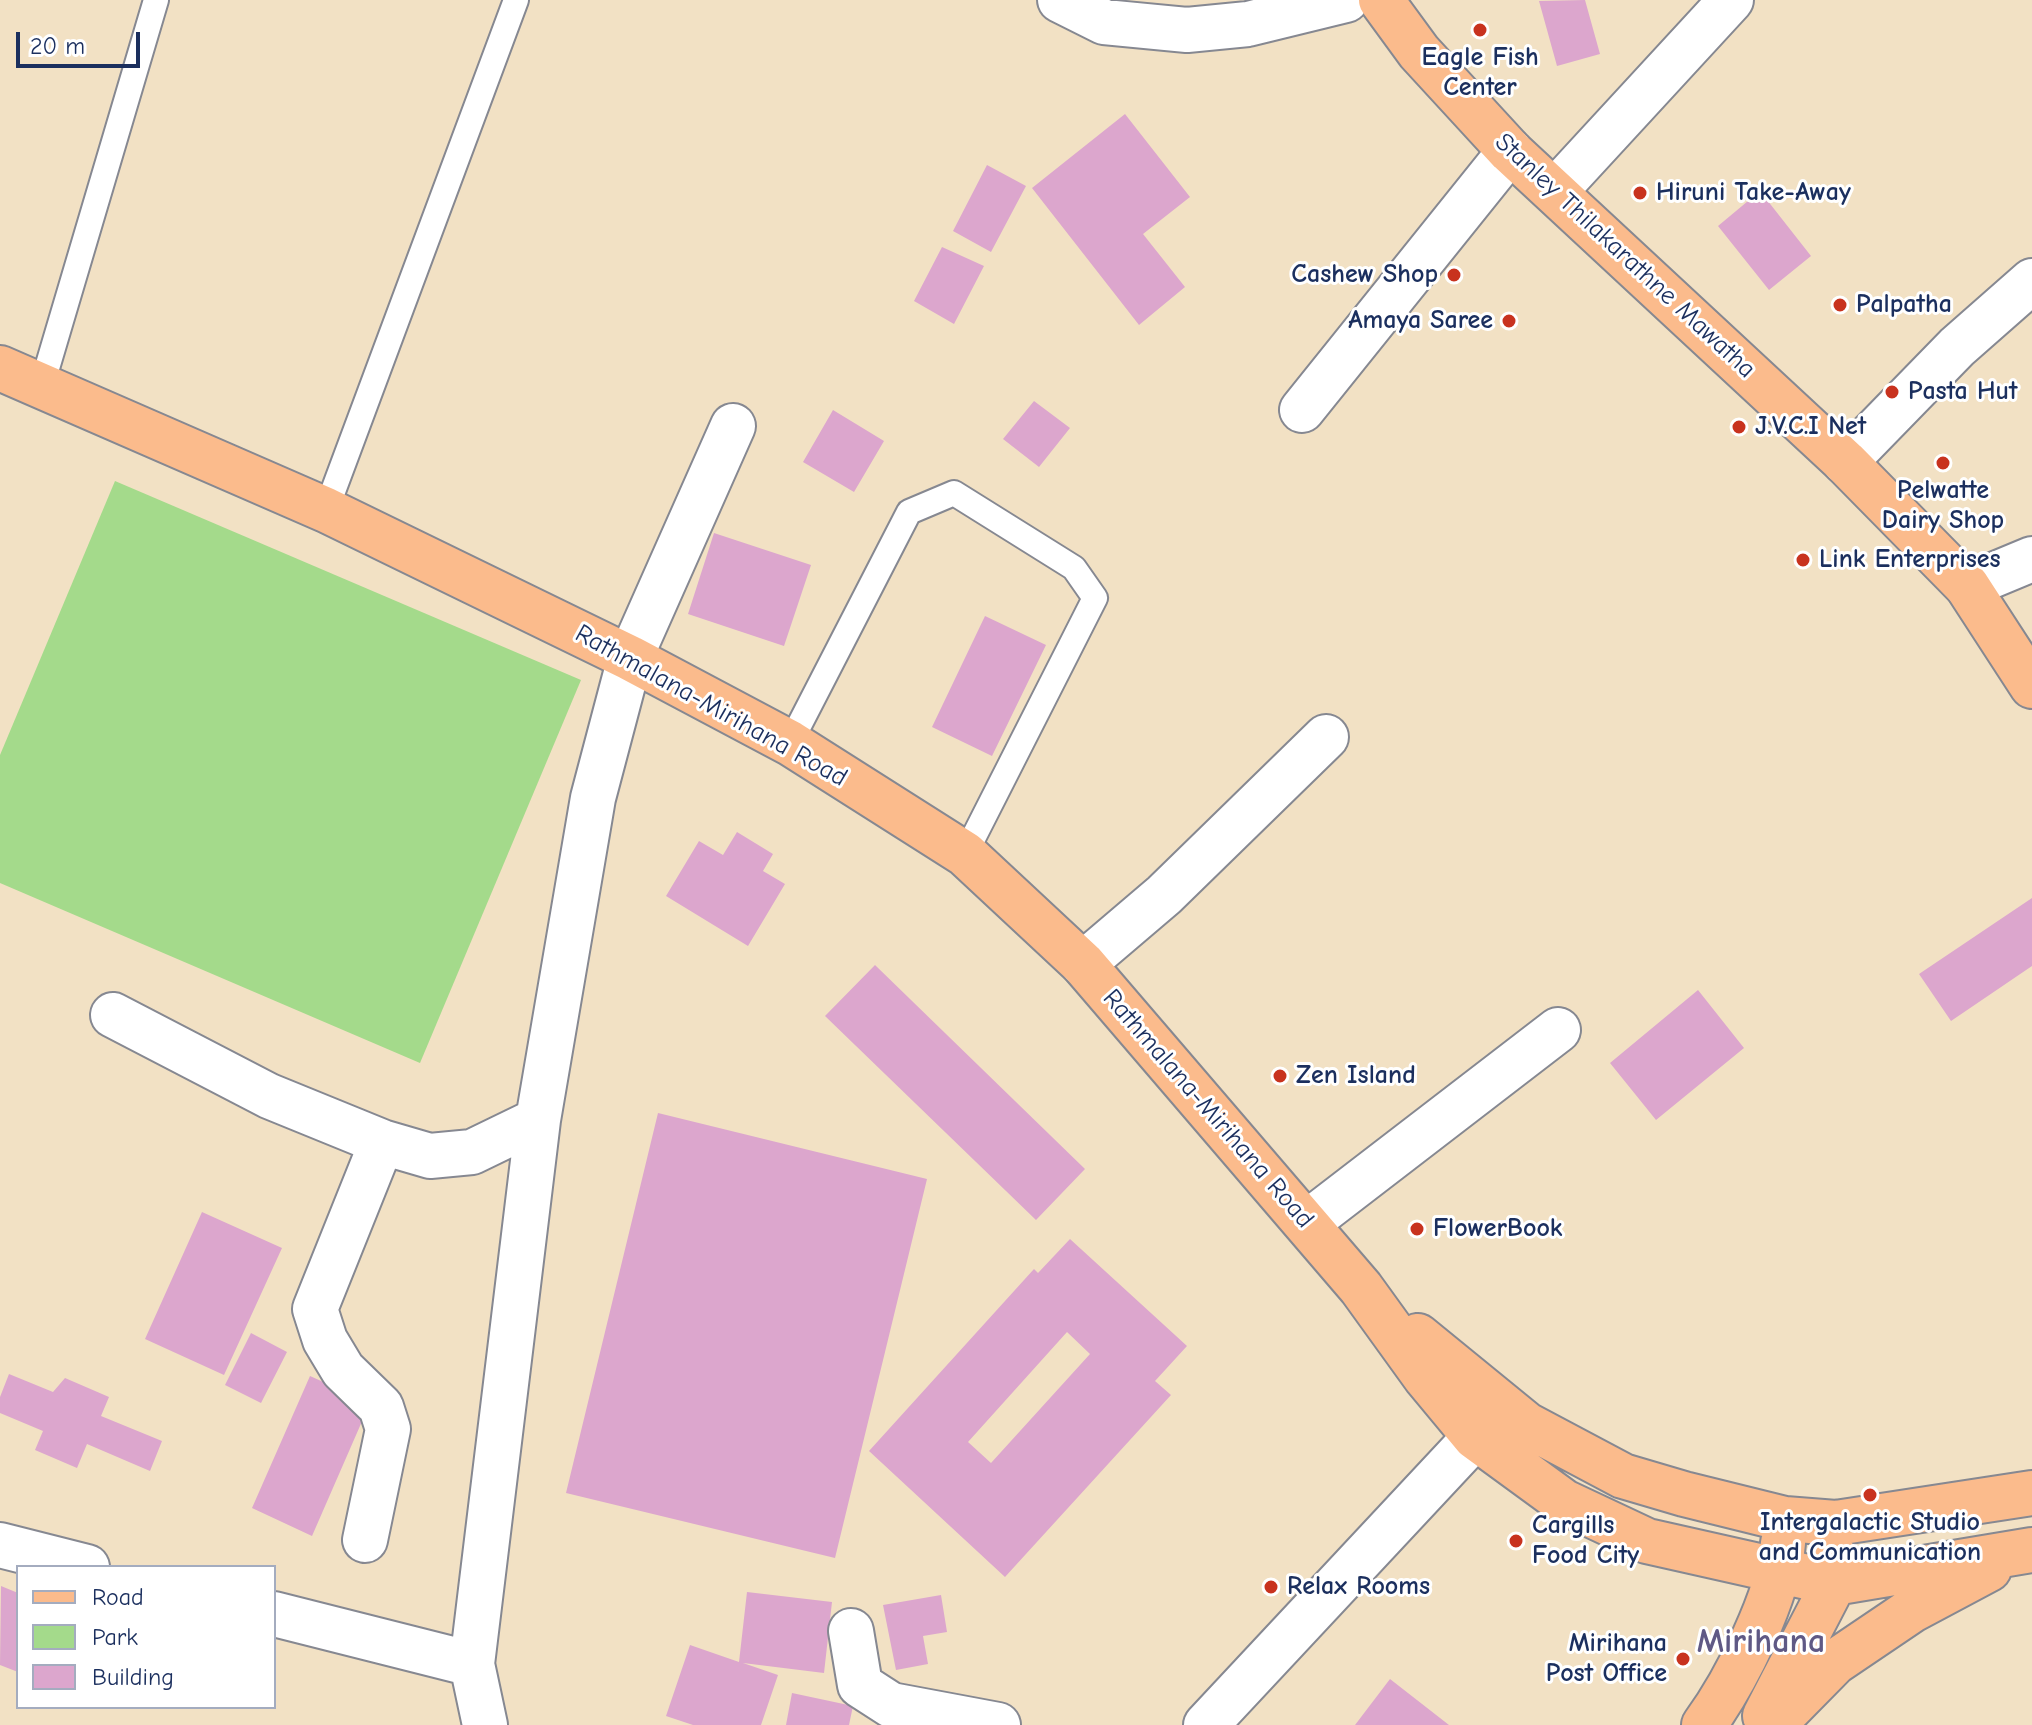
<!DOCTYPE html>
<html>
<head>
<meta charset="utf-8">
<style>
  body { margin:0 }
  #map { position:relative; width:2032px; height:1725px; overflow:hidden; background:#f2e1c4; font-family:"Comic Neue",sans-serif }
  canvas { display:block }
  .legend { position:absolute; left:16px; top:1565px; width:260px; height:144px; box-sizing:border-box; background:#fff; border:2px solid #a4acbf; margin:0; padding:10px 14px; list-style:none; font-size:24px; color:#1b2f5e }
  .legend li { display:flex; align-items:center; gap:16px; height:40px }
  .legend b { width:40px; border:2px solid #a4acbf }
  .scale { position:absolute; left:16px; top:32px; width:124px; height:36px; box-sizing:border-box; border:4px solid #1b2f5e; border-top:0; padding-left:10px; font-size:24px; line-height:28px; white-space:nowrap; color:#1b2f5e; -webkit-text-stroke:6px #fff; paint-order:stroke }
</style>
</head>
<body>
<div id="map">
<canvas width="2032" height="1725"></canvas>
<ul class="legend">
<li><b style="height:10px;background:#fbbb8c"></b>Road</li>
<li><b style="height:22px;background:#a4da8b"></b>Park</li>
<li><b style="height:22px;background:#dca6cd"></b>Building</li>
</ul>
<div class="scale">20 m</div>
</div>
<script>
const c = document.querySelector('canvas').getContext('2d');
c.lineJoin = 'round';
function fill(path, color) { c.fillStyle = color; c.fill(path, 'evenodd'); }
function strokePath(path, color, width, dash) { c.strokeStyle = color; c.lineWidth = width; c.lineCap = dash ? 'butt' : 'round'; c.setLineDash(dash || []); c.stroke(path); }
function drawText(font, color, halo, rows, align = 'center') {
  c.font = font + ' "Comic Neue",sans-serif'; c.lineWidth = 6; c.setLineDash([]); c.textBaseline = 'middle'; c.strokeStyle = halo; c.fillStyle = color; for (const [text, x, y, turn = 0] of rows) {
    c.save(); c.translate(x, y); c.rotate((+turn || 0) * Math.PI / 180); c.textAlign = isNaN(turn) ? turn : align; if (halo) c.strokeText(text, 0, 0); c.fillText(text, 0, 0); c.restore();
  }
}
fill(new Path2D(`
  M115,481l466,199 -161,383 -420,-180v-128z`), '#a4da8b');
fill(new Path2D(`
  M1585,0l15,54 -43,12 -18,-65z
  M1125,114l65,83 -47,37 42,53 -46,38 -107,-137z
  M987,165l39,21 -35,66 -38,-21z
  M1760,191l51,65 -42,34 -51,-64z
  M942,247l42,19 -30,58 -40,-23z
  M1034,401l36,27 -31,39 -36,-28z
  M833,410l51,31 -30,51 -51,-30z
  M714,533l97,32 -27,81 -96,-32z
  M985,616l61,29 -54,111 -60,-29z
  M737,832l36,22 -10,17 22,13 -37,62 -82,-50 33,-55 24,14z
  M2032,898v68l-81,55 -32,-47z
  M875,965l210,204 -49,51 -211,-204z
  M1698,990l46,58 -88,72 -46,-57z
  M658,1113l269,66 -92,379 -269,-65z
  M202,1212l80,36 -58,127 -79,-36z
  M1070,1239l117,107 -32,35 16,14 -166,182 -136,-126 165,-182 4,4zM1067,1332l23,22 -99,109 -23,-21z
  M251,1333l36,19 -26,51 -36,-18z
  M9,1374l44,18 12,-14 44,19 -8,19 61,25 -12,30 -63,-27 -10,24 -42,-18 8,-19 -43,-18v-16z
  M310,1376l60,27 -58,133 -60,-28z
  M1,1586l17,7v79l-18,-7z
  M747,1592l85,10 -8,71 -81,-10 35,12 -17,50h-68l-27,-9 24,-71 49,17z
  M941,1595l6,37 -24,4 5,28 -32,6 -13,-65z
  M1390,1679l59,46h-94z
  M792,1693l61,13 -4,19h-63z`), '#dca6cd');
const service = new Path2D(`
  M42,385l114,-385
  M326,510l190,-510
  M790,743l119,-231 45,-19 120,75 21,30 -130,256`);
const minor = new Path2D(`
  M1060,0l44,22 83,8 61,-6 98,-24
  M1556,190l175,-190
  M1302,410l208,-259
  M1845,462l112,-115 75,-66
  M1967,586l65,-27
  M1083,964l81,-69 162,-158
  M113,1015l156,81 113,46 48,14 42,-4 66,-32
  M1307,1223l251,-193
  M365,1540l23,-111 -7,-22 -38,-37 -18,-30 -10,-31 67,-167
  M0,1545l87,22
  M274,1614l198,50
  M851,1631l9,54 31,20 107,20
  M485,1725l-13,-61 66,-544 55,-322 37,-140 103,-232
  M1206,1725l269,-288`);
const primary = new Path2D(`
  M1381,0l38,52 91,99 335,311 122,124 65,100
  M0,368l326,142 304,148 160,85 175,111 118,110 278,324 65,90 49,59 89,65 83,39 187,42 198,-33
  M1418,1336l109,89 96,51 61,18 101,25 51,4 196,-30
  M1765,1716l69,-133 1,-26
  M1704,1725c32,-44 75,-129 79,-182
  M1773,1725l62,-63 77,-52 77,-41`);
strokePath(service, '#868891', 28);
strokePath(minor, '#868891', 48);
strokePath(primary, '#868891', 48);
strokePath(service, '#fff', 24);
strokePath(minor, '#fff', 44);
strokePath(primary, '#fbbb8c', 44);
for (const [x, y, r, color] of [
  [1480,30,8,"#c8321e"],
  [1640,193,8,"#c8321e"],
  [1454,275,8,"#c8321e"],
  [1840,305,8,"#c8321e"],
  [1509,321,8,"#c8321e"],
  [1892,392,8,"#c8321e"],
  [1739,427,8,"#c8321e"],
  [1943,463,8,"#c8321e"],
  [1803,560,8,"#c8321e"],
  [1280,1076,8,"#c8321e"],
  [1417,1229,8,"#c8321e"],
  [1870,1495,8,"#c8321e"],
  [1516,1541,8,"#c8321e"],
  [1271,1587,8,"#c8321e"],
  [1683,1659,8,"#c8321e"]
]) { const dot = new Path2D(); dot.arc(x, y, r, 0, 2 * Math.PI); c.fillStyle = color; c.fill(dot); strokePath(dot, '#fff', 3); }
drawText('bold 26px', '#1b2f5e', '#fff', [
  ["Eagle Fish",1480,58,"center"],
  ["Center",1480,88,"center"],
  ["Hiruni Take-Away",1656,193],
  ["Cashew Shop",1438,275,"right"],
  ["Palpatha",1856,305],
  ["Amaya Saree",1493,321,"right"],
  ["Pasta Hut",1908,392],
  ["J.V.C.I Net",1755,427],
  ["Pelwatte",1943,491,"center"],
  ["Dairy Shop",1943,521,"center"],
  ["Link Enterprises",1819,560],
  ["Zen Island",1296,1076],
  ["FlowerBook",1433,1229],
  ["Intergalactic Studio",1870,1523,"center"],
  ["and Communication",1870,1553,"center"],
  ["Cargills",1532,1526],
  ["Food City",1532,1556],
  ["Relax Rooms",1287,1587],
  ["Mirihana",1667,1644,"right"],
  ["Post Office",1667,1674,"right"]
], 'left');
drawText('26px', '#1b2f5e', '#fff', [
  ["Stanley Thilakarathne Mawatha",1625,256,43],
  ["Rathmalana-Mirihana Road",711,706,29],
  ["Rathmalana-Mirihana Road",1208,1109,49]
]);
drawText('bold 34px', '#5f5985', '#fff', [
  ["Mirihana",1761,1642]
]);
</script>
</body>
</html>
